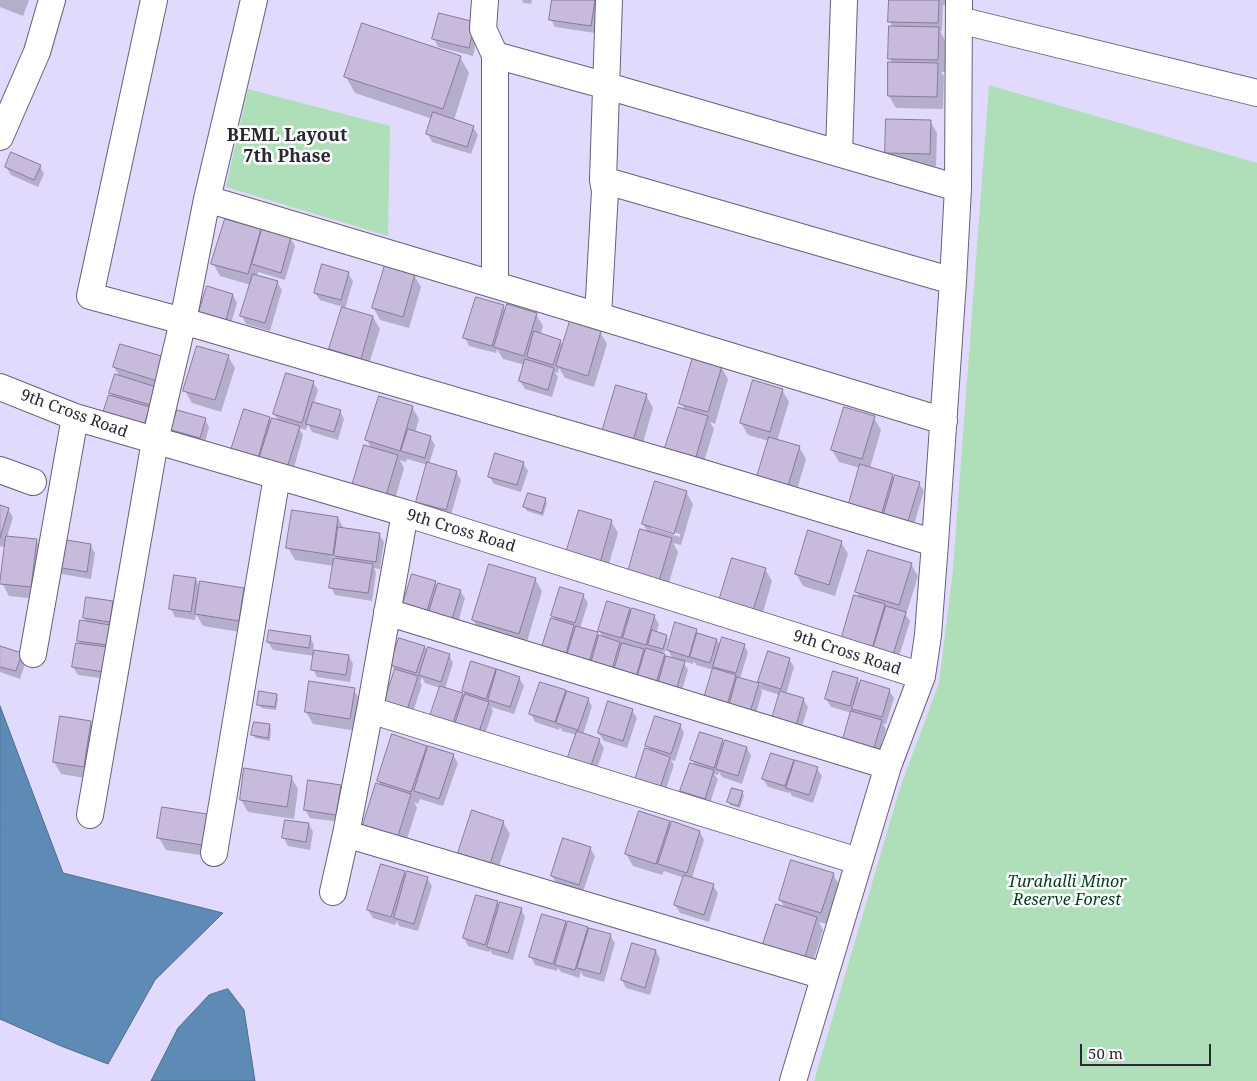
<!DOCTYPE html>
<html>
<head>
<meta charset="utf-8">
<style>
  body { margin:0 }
  #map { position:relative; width:1257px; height:1081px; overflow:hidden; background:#e1dafd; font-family:"Noto Serif",serif }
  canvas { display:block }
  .scale { position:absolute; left:1080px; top:1044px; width:131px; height:22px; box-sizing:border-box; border:2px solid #2a2734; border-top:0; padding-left:6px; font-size:15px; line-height:18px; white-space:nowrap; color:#2a2734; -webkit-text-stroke:4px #fff; paint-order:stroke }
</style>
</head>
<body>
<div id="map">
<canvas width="1257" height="1081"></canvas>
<div class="scale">50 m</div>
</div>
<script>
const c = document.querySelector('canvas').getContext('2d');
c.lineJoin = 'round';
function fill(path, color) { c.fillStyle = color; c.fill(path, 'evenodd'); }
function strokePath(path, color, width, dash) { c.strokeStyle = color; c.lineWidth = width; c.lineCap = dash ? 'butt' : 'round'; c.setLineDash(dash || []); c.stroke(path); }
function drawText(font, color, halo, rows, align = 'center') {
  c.font = font + ' "Noto Serif",serif'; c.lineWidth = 5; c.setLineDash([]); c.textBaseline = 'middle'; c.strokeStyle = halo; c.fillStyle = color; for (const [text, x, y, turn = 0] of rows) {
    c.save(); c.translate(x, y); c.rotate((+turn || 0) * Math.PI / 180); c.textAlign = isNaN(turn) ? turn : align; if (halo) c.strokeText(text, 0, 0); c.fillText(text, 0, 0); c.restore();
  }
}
fill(new Path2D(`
  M989,85l268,78v918h-443l86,-293 39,-105 14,-114z
  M248,89l142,37 -2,110 -162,-49z`), '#afdfb9');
const water = new Path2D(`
  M0,706l63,167 160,40 -68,67 -47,84 -47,-18 -61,-27z
  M228,989l16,21 11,71h-104l27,-53 31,-33z`);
fill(water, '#5d8bb5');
strokePath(water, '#4e6d8e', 1);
fill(new Path2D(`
  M0,0h29l-6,16 -23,-9z
  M522,0h10l-1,4 -8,-1z
  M553,0l41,1 5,8 -4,24 -40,-6 -4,-8z
  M890,0h55v5h-2l-1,26h-2l5,9v32h-4l3,4 -1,33 -47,-1 -7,-12 3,-33 -2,-5 3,-31 -3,-5z
  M479,31l-6,25 -35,-9 -4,-8z
  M460,57l9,16 -15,47 19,7 5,8 -7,19 -39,-12 -4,-8 5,-15 -78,-26 -9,-16z
  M930,121l7,12 -1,33 -42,-1 -7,-12z
  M40,166l4,8 -6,13 -27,-12 -5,-8z
  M260,230l2,4 28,4 5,8 -10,34 -27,-8 -1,4 20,6 5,8 -12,41 -24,-7 -4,-8 9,-31 -31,-9 -7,-13z
  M348,273l5,8 -8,28 28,8 7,12 -13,41 -29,-9 -7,-12 12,-42 -23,-7 -5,-7z
  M414,275l7,12 -12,41 -29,-8 -7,-13z
  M207,288l26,7 4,8 -7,24z
  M503,306l3,5 30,3 7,12 -3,9 20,6 4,5 36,-14 7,12 -13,43 -29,-9 -6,-10 -1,5 -3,-1 3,5 -6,20 -27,-8 -5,-8 5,-16 -22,-6 -6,-10 -1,4 -27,-7 -4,-8z
  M228,356l7,12 -14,44 -29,-9 -7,-12z
  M164,358l-16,78 -35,-39 -3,-5 10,-15 -6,-10z
  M721,367l7,12 -13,45 -5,-2 4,7 -13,42 -29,-8 13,-53 -4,-7z
  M313,382l5,8 -4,13 26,8 4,8 -6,21 -26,-8 -4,-8 -2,6 -7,-2 4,7 -11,40 -55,-17 32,-40 3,4 7,-1 -5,-7z
  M782,390l7,12 -12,39 22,6 7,12 -12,41 -25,-59 -21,-6 -7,-12z
  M646,395l7,13 -13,45 -30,-9z
  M412,407l7,12 -4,14 15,4 5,8 -6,19 27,8 5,8 -11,38 -28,-9 -5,-8 11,-36 -21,-6 -1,3 -6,-2 4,8 -12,42 -21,-62 -4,-8z
  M874,418l7,12 -11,38 22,7 3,5 24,3 5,8 -12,40 -25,-4 -27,-59 -21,-6 -7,-12z
  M205,419l4,8 -5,19 -27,-8 -5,-8z
  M523,463l5,8 -7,21 -27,-8 -5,-8z
  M686,492l7,12 -12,41 -8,-2 5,9 -12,41 -30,-9 12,-51 -5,-9zM651,525l29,9v3l-29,-9z
  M545,499l2,4 -4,13 -16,-5 -2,-4z
  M0,507l8,2 5,8 -6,20 29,3 7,13 -6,46 -28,-3 -7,-13 4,-43 -2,7 -4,-1z
  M338,518l6,11 35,5 5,8 -4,27 -6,-1 2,5 -4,28 -37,-6 -4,-8 3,-21 -39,-6 -7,-12zM331,549l6,10h-3l-5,-9z
  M611,521l7,12 -12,41 -31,-9z
  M841,542l7,12 -13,42 -32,-10 -7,-12z
  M90,545l5,8 -4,26 -30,-5 -4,-7z
  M733,560l32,9 7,12 -13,45z
  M911,564l7,12 -12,39 4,6 -13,42 -48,-11 11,-54 -4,-6z
  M196,579l4,9 44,1 7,12 -5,32 -43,-7 -7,-12 -1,6 -20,-3 -4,-8z
  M535,579l7,12 -16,54 -46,-13 -7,-12z
  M435,582l3,5 22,4 5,7 -9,32 -49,-15z
  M561,588l22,7 5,8 -8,25 17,5 2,4 4,1 -4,-7 9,-29 22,7 2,4 1,-3 21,6 5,8 -3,9 10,3 2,3 -3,13h-2l3,5 7,2 -5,-9 8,-27 20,7 3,5 18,5 4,7 2,-9 21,7 4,7 -8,27 21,6 -1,-3 8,-29 21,6 5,8 -8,27 17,5 5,8 -9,29 -22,-6 -5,-8 8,-27 -19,-6 1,3 -8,28 -20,-6 -2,-5 -1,3 -21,-6 -5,-8 9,-28 -18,-5 -2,-4 -1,3 -10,-3 5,9 -8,27 -16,-5 -3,-4 -1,3 -17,-5 -2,-5 -1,3 -20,-6 -3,-5 -1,3 -19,-5 -3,-5 -1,3 -20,-6 -3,-4v2l-22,-6 -5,-8 9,-27 3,1 -2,-5zM548,648l24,7 -1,2 -23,-7zM597,663l21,7v2l-21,-6zM620,670l22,7 -1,3 -21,-7z
  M112,602l5,8 -9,69 -30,-4 -5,-8 7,-22 -2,-5 9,-17 -3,-5z
  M310,637l4,8 -1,6 36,5 4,8 -3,18 -33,-5 -4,-8 2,-13 -42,-6 -5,-8z
  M0,647l21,7 5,7 -6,18 -20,-7z
  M425,647l3,5 21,3 4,8 -8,26 21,6 -3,-4 32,-21 2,4 22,4 5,8 -10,28 -23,-7 2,4 -10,29 -47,-16 4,-36 -15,-5 -3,-6 -2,5 2,3 -11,33 -21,-7 6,-39 -4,-7z
  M857,679l4,7 28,4 5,8 -8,26h-3l3,5 -8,26 -26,-42 -21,-6 -5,-8z
  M354,690l7,12 -4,29 -44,-7 -7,-12z
  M565,691l2,4 21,4 4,7 -9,29 16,5 5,8 -9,27 -18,-40 -15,-4 -2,-4 -1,3 -24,-8 -4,-8z
  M276,695l2,4 -2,11 -15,-2 -2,-4z
  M632,710l5,8 -10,30 -23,-7 -5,-8z
  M61,717l29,5 7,12 -6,45 -30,-5 -7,-12z
  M269,725l2,4 -1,12 -15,-3 -2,-3z
  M680,725l4,8 -9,28 -4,-1 3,5 -10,30 -23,-8 9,-36 -3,-5z
  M722,740l3,5 22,3 4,8 -9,28 -20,-7 -3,-5 -1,3 -4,-1 4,5 -9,27 -23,-8 -4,-7 13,-25 -3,-6z
  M426,747l2,3 25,5 5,8 -15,43 -23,-7 -2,5 -4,-2 3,6 -13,40 -33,-11 -7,-12 18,-39 -4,-5z
  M793,761l2,4 22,4 5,7 -9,27 -21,-7 -2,-4 -1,1 -21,-6 -5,-8z
  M291,777l7,12 -4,30 -46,-7 -7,-12z
  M340,786l5,8 -5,28 -30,-4 -5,-8z
  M742,792l2,4 -4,12 -10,-3 -2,-3z
  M206,815l7,12 -5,29 -42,-6 -7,-12z
  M503,822l7,12 -14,41 -30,-10 -7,-12z
  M669,822l2,5 29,5 4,8 -12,38 21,8 5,7 -9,29 -29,-9 -5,-8 9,-27 -20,-7 -2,4 -29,-9 -7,-12z
  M309,824l4,8 -3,18 -22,-4 -4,-8z
  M590,848l5,8 -12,36 -26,-8 -5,-8z
  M404,872l3,5 20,1 5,8 -14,45 -19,-5 -2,-5 -2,4 -22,-7 -5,-8z
  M833,874l7,13 -12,37 -9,-2 4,8 -13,42 -25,-64 -5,-8z
  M477,896l20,6 3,4 21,3 4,8 -12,43 -21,-6 -2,-4 -1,2 -21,-6 -4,-8z
  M565,922l3,4 19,2 2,4 21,3 5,8 -11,39 -21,-6 -2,-5 -2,7 -18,-6 -3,-4 -1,3 -22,-6 -4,-8z
  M656,951l4,8 -10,36 -24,-7 -4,-8z`), '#0003');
const building = new Path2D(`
  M552,0h43l-4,26 -42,-6z
  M889,0h50l-1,23 -50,-1z
  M439,13l36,9 -6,26 -37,-9z
  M362,23l99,33 -18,53 -99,-32z
  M889,26l50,1 -1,33 -50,-1z
  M888,62l50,1 -1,34 -49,-1z
  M433,112l41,14 -7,21 -41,-13z
  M886,119l45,1 -1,34 -45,-1z
  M11,152l30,13 -7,15 -29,-13z
  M225,219l36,10 -13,45 -37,-10z
  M262,229l29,8 -10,36 -29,-9z
  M322,264l27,8 -8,28 -27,-7z
  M385,265l30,9 -12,43 -31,-9z
  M253,274l25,7 -13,42 -25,-7z
  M207,286l26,8 -7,26 -27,-8z
  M476,297l28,8 -12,41 -29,-8z
  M507,304l30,9 -13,43 -30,-9z
  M342,307l31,9 -12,43 -32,-10z
  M570,321l31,10 -13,45 -32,-10z
  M534,331l27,9 -8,25 -26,-8z
  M120,344l45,13 -8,24 -44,-14z
  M197,346l32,9 -14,45 -32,-9z
  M693,357l29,9 -14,46 -29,-8z
  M525,359l29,9 -6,22 -29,-9z
  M286,373l28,8 -12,42 -29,-9z
  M115,374l41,13 -5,18 -42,-12z
  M753,380l30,9 -13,43 -30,-9z
  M616,385l31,9 -14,47 -31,-9z
  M109,395l41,12 -7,21 -41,-12z
  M379,396l34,10 -13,45 -35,-11z
  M313,402l28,8 -7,22 -28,-8z
  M678,407l30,9 -13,44 -31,-9z
  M844,407l31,9 -13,43 -31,-9z
  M244,409l26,8 -12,41 -27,-8z
  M177,410l29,8 -6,20 -29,-8z
  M272,418l28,8 -13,42 -28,-9z
  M408,429l23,7 -6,22 -24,-7z
  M769,437l31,9 -13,43 -31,-9z
  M364,445l34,10 -13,44 -34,-10z
  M495,453l29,9 -7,23 -29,-8z
  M427,462l30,9 -11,39 -30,-8z
  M860,464l33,10 -12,42 -33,-9z
  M895,475l25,7 -13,42 -24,-7z
  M655,481l32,10 -13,43 -32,-10z
  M528,493l18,5 -4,15 -19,-6z
  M0,505l9,3 -9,30z
  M292,510l46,7 -5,38 -47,-7z
  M579,510l33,10 -12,43 -34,-10z
  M338,527l42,6 -4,29 -42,-6z
  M640,529l32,9 -13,43 -31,-9z
  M808,530l34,11 -13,44 -34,-11z
  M6,536l31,3 -6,48 -31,-3z
  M60,539l31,5 -4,28 -31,-5z
  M868,550l44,13 -13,42 -44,-13z
  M334,558l39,6 -5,29 -39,-5z
  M732,558l34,10 -14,46 -34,-10z
  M489,564l47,14 -17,56 -47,-14z
  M412,574l24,7 -10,33 -24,-7z
  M174,575l22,3 -5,34 -22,-3z
  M200,581l44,7 -5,33 -44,-7z
  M438,583l23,7 -10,32 -23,-7z
  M560,587l24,7 -9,29 -24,-7z
  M854,595l31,9 -13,45 -31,-9z
  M86,597l27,4 -3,21 -27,-4z
  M607,601l23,7 -9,30 -23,-7z
  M886,606l20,6 -13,43 -20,-6z
  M632,608l23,7 -9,30 -23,-7z
  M551,618l23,7 -8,29 -24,-7z
  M80,620l30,5 -3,20 -30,-4z
  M675,622l22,7 -8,28 -22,-7z
  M576,626l22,6 -9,30 -22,-7z
  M269,630l42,6 -2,12 -42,-6z
  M652,630l15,5 -4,14 -15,-4z
  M697,633l20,6 -7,24 -20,-6z
  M599,635l21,7 -8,27 -21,-6z
  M722,637l23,7 -9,29 -23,-6z
  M399,638l26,8 -9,27 -26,-8z
  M76,643l32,4 -4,25 -32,-5z
  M622,643l22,6 -8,28 -22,-7z
  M0,646l22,7 -6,18 -16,-4z
  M428,647l22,7 -9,28 -22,-7z
  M646,648l19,6 -9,29 -19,-5z
  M314,650l35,5 -3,20 -35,-5z
  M768,651l22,7 -9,31 -23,-7z
  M666,656l19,5 -9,29 -18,-6z
  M471,661l25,8 -10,30 -24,-8z
  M713,668l23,7 -9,30 -23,-7z
  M395,669l23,7 -11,34 -23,-7z
  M497,669l23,8 -10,30 -22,-7z
  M833,671l25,7 -8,28 -25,-7z
  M737,677l22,6 -9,29 -21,-6z
  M861,680l29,9 -8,28 -30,-8z
  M309,681l46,7 -5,31 -45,-7z
  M540,682l26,8 -11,32 -26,-8z
  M440,686l23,7 -10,30 -23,-7z
  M259,691l18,3 -2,13 -18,-2z
  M567,691l22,7 -11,32 -22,-7z
  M780,691l24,7 -9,31 -24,-7z
  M465,694l24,8 -10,30 -24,-8z
  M608,701l25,8 -10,32 -25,-8z
  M851,711l31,9 -8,28 -31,-9z
  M60,716l31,5 -7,46 -31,-5z
  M655,716l26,8 -10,30 -26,-8z
  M254,722l16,2 -2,14 -17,-3z
  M577,731l23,8 -10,29 -23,-8z
  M700,732l23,7 -9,29 -24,-8z
  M392,734l35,12 -16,46 -34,-11z
  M725,740l22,7 -9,29 -22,-7z
  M428,746l26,8 -15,45 -25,-8z
  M645,748l25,9 -10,31 -25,-8z
  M771,753l23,7 -9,26 -23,-7z
  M795,760l23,7 -9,28 -23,-7z
  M690,763l24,7 -9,29 -25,-8z
  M244,768l48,8 -5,31 -47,-7z
  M308,780l33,5 -5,30 -32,-5z
  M376,783l35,11 -13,42 -35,-11z
  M732,788l11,3 -5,15 -11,-4z
  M162,807l45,7 -5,31 -45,-7z
  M472,810l32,11 -14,43 -32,-11z
  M639,811l31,10 -14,43 -31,-10z
  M285,820l24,3 -3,19 -24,-4z
  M672,821l28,10 -13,42 -29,-9z
  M563,838l28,9 -12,38 -28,-9z
  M791,860l43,13 -13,40 -42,-13z
  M381,864l24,7 -14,46 -24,-7z
  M407,871l21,6 -14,47 -20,-6z
  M684,875l30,9 -10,31 -30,-10z
  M476,895l22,6 -13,44 -22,-7z
  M500,902l22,6 -14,45 -21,-6z
  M776,904l41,13 -13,43 -42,-13z
  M542,914l24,7 -13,43 -24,-7z
  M568,921l20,6 -13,43 -20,-5z
  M589,928l22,6 -11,40 -23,-6z
  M632,943l24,7 -11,38 -24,-8z`);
fill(building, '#c8bada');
strokePath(building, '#877a98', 1);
const minor = new Path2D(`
  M154,0l-64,296 93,25 503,147 249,75
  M485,0l-2,29 12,26
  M959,20l298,73
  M0,137l37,-85 15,-52
  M839,153l5,-153
  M603,180l350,101
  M207,199l288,86
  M598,316l7,-125 -2,-11 6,-180
  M0,387l75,30 330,96 517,163
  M944,421l-346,-105 -103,-31v-230l112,31 351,102
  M0,470l33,12
  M405,513l-35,197 -24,124 478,142
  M387,612l501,154
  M33,654l42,-237
  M370,710l488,151
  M90,815l65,-374 28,-120 24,-122 47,-199
  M214,853l63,-377
  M333,892l13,-58
  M793,1081l95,-315 34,-90 6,-41 7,-92 18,-262 5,-93 1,-188`);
strokePath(minor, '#67607e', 28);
strokePath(minor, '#fff', 26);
drawText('16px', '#2a2734', '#fff', [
  ["9th Cross Road",74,414,20],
  ["9th Cross Road",461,531,17],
  ["9th Cross Road",847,653,18]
]);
drawText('italic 16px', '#00411b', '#fff', [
  ["Turahalli Minor",1067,882],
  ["Reserve Forest",1067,900]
]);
drawText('bold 18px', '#2a2734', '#fff', [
  ["BEML Layout",287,136],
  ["7th Phase",287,157]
]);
</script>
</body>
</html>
